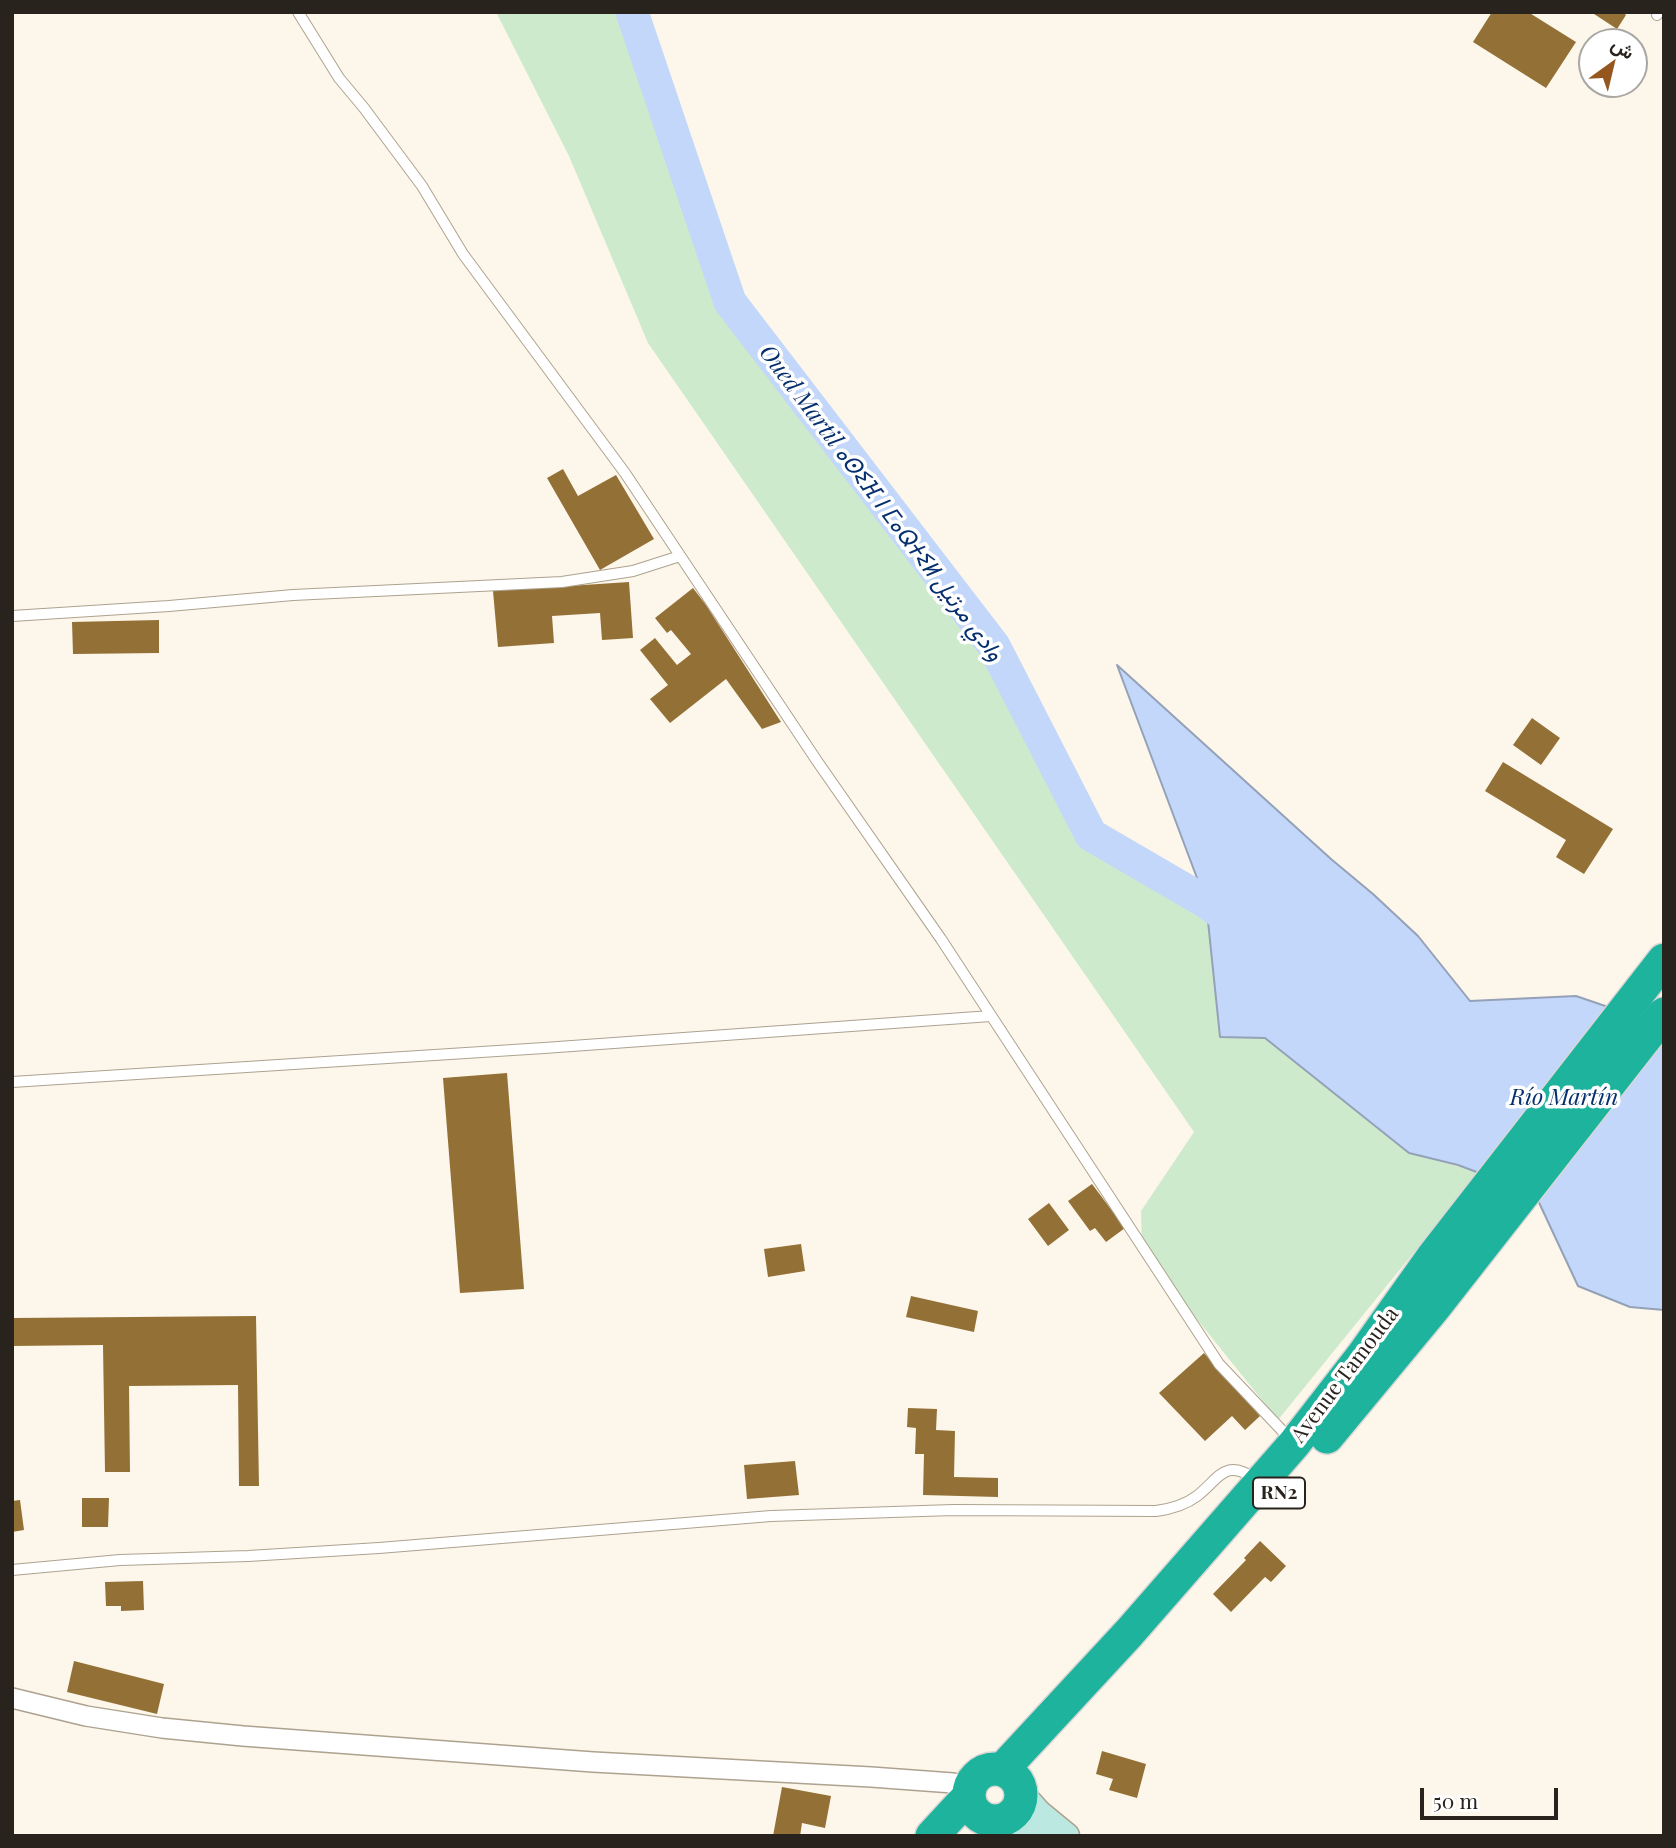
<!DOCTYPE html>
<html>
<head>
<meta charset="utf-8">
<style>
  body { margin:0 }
  #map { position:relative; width:1676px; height:1848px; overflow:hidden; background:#fdf6ea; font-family:"Playfair Display",Vazirmatn,serif }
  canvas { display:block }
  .frame { position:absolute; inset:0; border:14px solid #28231c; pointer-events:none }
  .north { position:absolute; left:1578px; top:28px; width:70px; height:70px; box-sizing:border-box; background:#fff; border:2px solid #a9a7a4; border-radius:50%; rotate:34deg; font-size:19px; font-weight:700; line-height:28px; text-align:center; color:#28231c }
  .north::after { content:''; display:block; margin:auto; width:24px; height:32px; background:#96571f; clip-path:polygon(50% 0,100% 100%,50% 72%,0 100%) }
  .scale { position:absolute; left:1420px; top:1788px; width:138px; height:32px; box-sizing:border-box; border:4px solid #28231c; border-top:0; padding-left:9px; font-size:21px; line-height:24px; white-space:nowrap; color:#28231c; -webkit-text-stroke:5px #fff; paint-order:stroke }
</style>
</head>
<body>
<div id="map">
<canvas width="1676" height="1848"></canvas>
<div class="frame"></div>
<div class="north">ش</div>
<div class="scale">50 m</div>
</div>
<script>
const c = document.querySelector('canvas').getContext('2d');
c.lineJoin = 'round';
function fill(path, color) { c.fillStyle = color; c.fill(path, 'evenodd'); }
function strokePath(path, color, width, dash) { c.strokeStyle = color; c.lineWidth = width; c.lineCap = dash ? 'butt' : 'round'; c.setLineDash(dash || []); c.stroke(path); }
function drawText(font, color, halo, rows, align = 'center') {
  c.font = font + ' "Playfair Display",Vazirmatn,"Noto Sans Tifinagh",serif'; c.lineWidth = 7; c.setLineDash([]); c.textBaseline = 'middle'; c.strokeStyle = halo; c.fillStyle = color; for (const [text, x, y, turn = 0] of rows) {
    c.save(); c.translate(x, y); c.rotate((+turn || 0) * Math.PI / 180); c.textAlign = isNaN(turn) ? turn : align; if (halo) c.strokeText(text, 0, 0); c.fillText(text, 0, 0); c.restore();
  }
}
fill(new Path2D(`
  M496,12h136l98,290 264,344 97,189 115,67 15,134 44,2 144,115 70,19 -201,248 -136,-169 -1,-40 53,-79 -546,-789 -79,-187z`), '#cdebcc');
const water = new Path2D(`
  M1117,665l214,194 42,35 45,42 52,65 106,-5 88,30v284l-34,-3 -52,-21 -43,-92 -77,-29 -49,-12 -144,-115 -45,-1 -14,-135z`);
fill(water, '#c2d7fa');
strokePath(water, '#94a1b7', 2);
strokePath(new Path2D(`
  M632,12l98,290 264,344 97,189 115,67 37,27`), '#c2d7fa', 33);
fill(new Path2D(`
  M1492,12h36l48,30 -30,46 -73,-46z
  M1591,12h32l3,3 -9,14z
  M563,469l15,27 38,-21 38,64 -54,31 -53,-92z
  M629,582l4,56 -31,2 -2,-27 -48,3 2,27 -56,4 -5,-56z
  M693,588l13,17 75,117 -19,7 -36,-50 -56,44 -20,-24 18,-14 -28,-35 15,-12 22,27 14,-11 -20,-24 -4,3 -12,-15z
  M159,620v33l-86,1 -1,-32z
  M1532,718l28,20 -19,27 -28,-20z
  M1503,762l110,67 -29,45 -28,-17 10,-17 -81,-49z
  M507,1073l17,216 -64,4 -17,-215z
  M1092,1184l33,44 -19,14 -11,-14 -5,3 -22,-30z
  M1049,1203l20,27 -21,16 -20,-27z
  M801,1244l4,27 -37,6 -4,-28z
  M911,1296l67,15 -4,21 -68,-15z
  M256,1316l3,170h-20l-1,-101 -109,1 1,86h-25l-2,-127 -91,1v-28z
  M1204,1353l56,63 -15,14 -13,-14 -27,25 -46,-48z
  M908,1408l29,1 -1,21 19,1 -1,46 44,1v19l-75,-2 1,-41h-9l1,-26 -9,-1z
  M795,1461l4,34 -52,4 -3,-34z
  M82,1498h27l-1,29h-26z
  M20,1500l4,30 -12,2v-31z
  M1260,1541l26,25 -15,16 -6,-5 -34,35 -18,-18 33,-34 -2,-2z
  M143,1581l1,29 -23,1v-5h-15l-1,-24z
  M74,1661l90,23 -7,30 -90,-22z
  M1102,1751l44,13 -9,34 -28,-8 4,-11 -17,-5z
  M782,1787l49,9 -6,32 -23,-5 -2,13h-27z`), '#937136');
const lane = new Path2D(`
  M298,12l41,66 25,30 58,78 41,68 162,219 192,288 124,178 278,425 73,77
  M1657,15l2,-3
  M12,616l157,-10 124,-11 269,-13 71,-11 47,-15
  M12,1082l532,-34 447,-32
  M12,1570l108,-10 128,-4 131,-8 392,-32 182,-6 203,1c15,-2 29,-6 41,-15 23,-18 27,-38 59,-17`);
const street = new Path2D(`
  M12,1698l74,18 76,12 81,8 350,26 278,15 82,6 16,6`);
const secondary = new Path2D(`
  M1021,1794l17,19 28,23
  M1003,1820l28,16`);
const highway = new Path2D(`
  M1327,1437l106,-128 231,-295
  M969 1795a26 26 0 1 1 52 0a26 26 0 1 1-52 0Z
  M1002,1770l127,-137 165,-189 69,-89 69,-97 232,-298
  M932,1836l37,-40`);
strokePath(lane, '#ada28f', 12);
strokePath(street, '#ada28f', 22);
strokePath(secondary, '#ada28f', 29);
strokePath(highway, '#d8d7d6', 36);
strokePath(lane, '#fff', 10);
strokePath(street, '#fff', 19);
strokePath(secondary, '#bce8e2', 26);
strokePath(highway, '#1eb39d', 33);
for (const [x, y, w] of [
  [1279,1493,52]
]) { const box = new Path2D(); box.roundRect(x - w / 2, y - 15.5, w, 31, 5); c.fillStyle = '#fff'; c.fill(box); strokePath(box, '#28231c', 2); }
drawText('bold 19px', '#28231c', null, [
  ["RN2",1279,1493]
]);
drawText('21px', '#28231c', '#fff', [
  ["Avenue Tamouda",1345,1375,-53]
]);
drawText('italic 23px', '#062f6e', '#fff', [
  ["Oued Martil ⴰⵙⵉⴼ ⵏ ⵎⴰⵕⵜⵉⵍ وادي مرتيل",881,503,53],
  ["Río Martín",1564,1098]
]);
</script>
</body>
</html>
